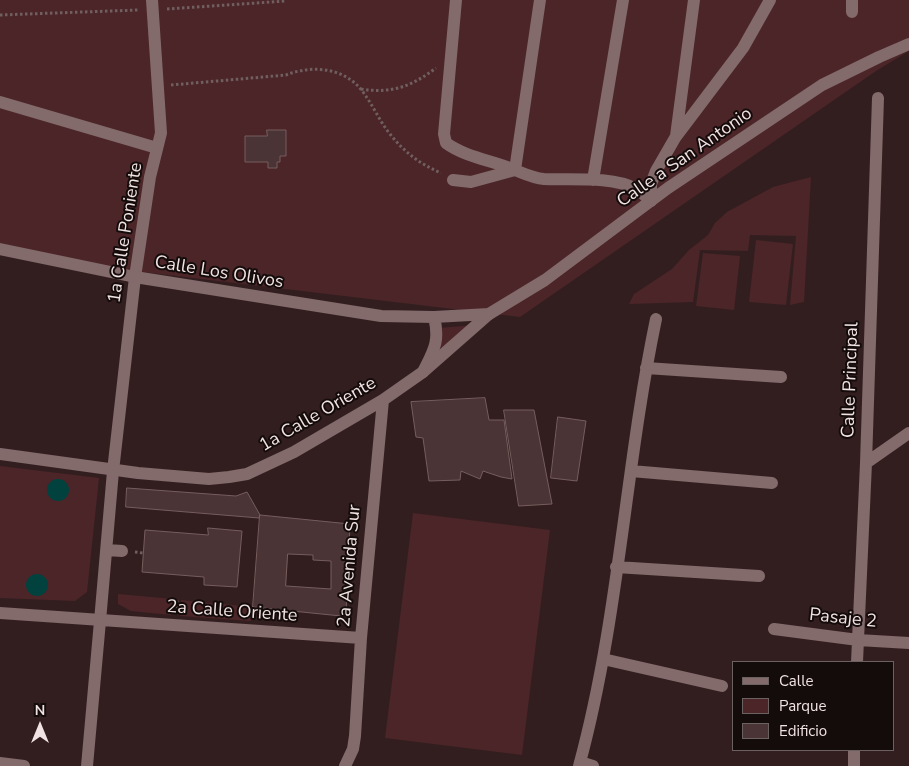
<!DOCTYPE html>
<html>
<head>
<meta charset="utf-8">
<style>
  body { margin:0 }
  #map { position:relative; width:909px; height:766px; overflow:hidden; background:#331e1f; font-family:"Nunito Sans",sans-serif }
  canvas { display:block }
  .legend { position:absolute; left:732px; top:661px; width:162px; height:90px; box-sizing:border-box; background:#140b0b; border:1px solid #6c6161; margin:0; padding:6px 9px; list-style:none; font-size:15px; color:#f1e2e3 }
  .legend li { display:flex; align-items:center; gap:10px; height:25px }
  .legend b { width:25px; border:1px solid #6c6161 }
  .north { position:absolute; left:15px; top:701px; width:50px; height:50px; -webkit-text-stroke:4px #140b0b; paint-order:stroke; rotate:0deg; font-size:14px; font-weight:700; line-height:20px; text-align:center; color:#f1e2e3 }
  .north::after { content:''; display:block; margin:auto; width:18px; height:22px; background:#f1e2e3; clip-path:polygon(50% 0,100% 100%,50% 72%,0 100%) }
</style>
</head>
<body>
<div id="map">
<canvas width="909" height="766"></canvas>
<ul class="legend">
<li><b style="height:6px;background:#836a6b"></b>Calle</li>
<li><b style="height:14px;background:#4b2528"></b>Parque</li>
<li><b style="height:14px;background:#4a3435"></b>Edificio</li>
</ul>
<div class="north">N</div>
</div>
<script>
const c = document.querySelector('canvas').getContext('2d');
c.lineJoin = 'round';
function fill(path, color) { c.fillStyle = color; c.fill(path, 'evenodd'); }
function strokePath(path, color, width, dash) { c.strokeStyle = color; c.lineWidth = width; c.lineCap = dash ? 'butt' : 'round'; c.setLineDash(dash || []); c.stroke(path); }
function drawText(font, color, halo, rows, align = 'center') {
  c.font = font + ' "Nunito Sans",sans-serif'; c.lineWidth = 4; c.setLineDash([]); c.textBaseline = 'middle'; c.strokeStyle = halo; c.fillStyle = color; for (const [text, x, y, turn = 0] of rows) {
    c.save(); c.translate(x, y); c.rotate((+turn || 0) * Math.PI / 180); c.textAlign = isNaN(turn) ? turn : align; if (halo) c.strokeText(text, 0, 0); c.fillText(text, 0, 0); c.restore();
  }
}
fill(new Path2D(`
  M0,0h909v51l-33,20 -356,246 -520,-62z
  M811,177l-7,125 -14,3 6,-69 -46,-1 -2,16 -48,-1 -7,52 -64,2 5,-10 38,-25 17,-19 19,-15 7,-12 12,-11 46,-25z
  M756,240l37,4 -7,61 -37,-3z
  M703,253l37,3 -6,54 -38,-4z
  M474,325l-31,22 -3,1 -1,-20z
  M0,466l99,12 -12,114 -12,9 -75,-3z
  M413,513l137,17 -28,225 -137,-17z
  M118,594l55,5 -2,16 -40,-4 -13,-7z
  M181,600l72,7 -2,14 -71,-5z`), '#4b2528');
fill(new Path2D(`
  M47 490a11 11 0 1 1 22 0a11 11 0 1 1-22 0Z
  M26 585a11 11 0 1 1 22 0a11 11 0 1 1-22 0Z`), '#02423e');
const building = new Path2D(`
  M267,130h19v26h-6v6h-3v6h-9v-6h-23v-26h22z
  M485,398l4,22h15l8,59 -11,-2 -18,-6 -3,8 -19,-8 -1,9 -31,1 -6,-43 -7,-1 -5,-35z
  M504,410h30l18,94 -33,2z
  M558,417l28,4 -9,60 -26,-3z
  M127,488l109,8 11,-4 13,23 -1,3 -133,-11z
  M260,515l90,9 -4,89 -5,3 -88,-9zM288,554l25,1v5l18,1v28l-45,-3z
  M208,528l34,3 -5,56 -33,-2v-8l-62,-5 3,-42 63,5z`);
fill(building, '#4a3435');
strokePath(building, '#765d5e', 1);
strokePath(new Path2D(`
  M167,9l119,-8
  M0,15l138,-5
  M171,85l115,-10c28,-11 62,-7 79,20 9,12 15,27 25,39 14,18 30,30 51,39
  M361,89c31,5 51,-3 75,-21
  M135,552l8,1
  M176,613l1,-13`), '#715e5f', 3, [2.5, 2.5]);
strokePath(new Path2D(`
  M107,550l15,1
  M100,621l13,-150`), '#836a6b', 12);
strokePath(new Path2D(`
  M456,0l-12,134 2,9c21,15 46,17 69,27 10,4 18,8 29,9 25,1 70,-3 92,10 5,2 10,8 15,12
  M852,0v12
  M0,102l157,46
  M676,136l18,-136
  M515,170l25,-170
  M453,180l18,2 44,-12
  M593,180l30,-180
  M651,201v-17l5,-13 19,-33 68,-90 27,-48
  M646,368l135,9
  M0,454l138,19 71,6 20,-2 18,-3 47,-22 89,-52 40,-28 66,-58
  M866,463l43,-30
  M113,471l22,-194 15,-100 11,-44 -9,-133
  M631,471l141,12
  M616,567l143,9
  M0,613l361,25
  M774,629l84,11 51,3
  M603,659l119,27
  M857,662l9,-199 12,-365
  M580,762l13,4
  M0,763l24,3
  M87,766l13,-145
  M345,766l8,-17 2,-13 6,-98 22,-238
  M579,766c40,-146 46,-299 77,-447
  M854,766v-16`), '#836a6b', 12);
strokePath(new Path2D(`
  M0,249l135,28 246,39 53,1 55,-3 56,-34 123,-92 154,-103 57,-28 30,-13
  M423,372c11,-22 17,-31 11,-55`), '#836a6b', 12);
drawText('18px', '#f1e2e3', '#140b0b', [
  ["Calle a San Antonio",685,158,-35],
  ["1a Calle Poniente",126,233,-81],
  ["Calle Los Olivos",219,273,9],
  ["Calle Principal",851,380,-88],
  ["1a Calle Oriente",318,415,-30],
  ["2a Avenida Sur",350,566,-85],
  ["2a Calle Oriente",232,612,4],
  ["Pasaje 2",843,619,6]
]);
</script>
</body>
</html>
